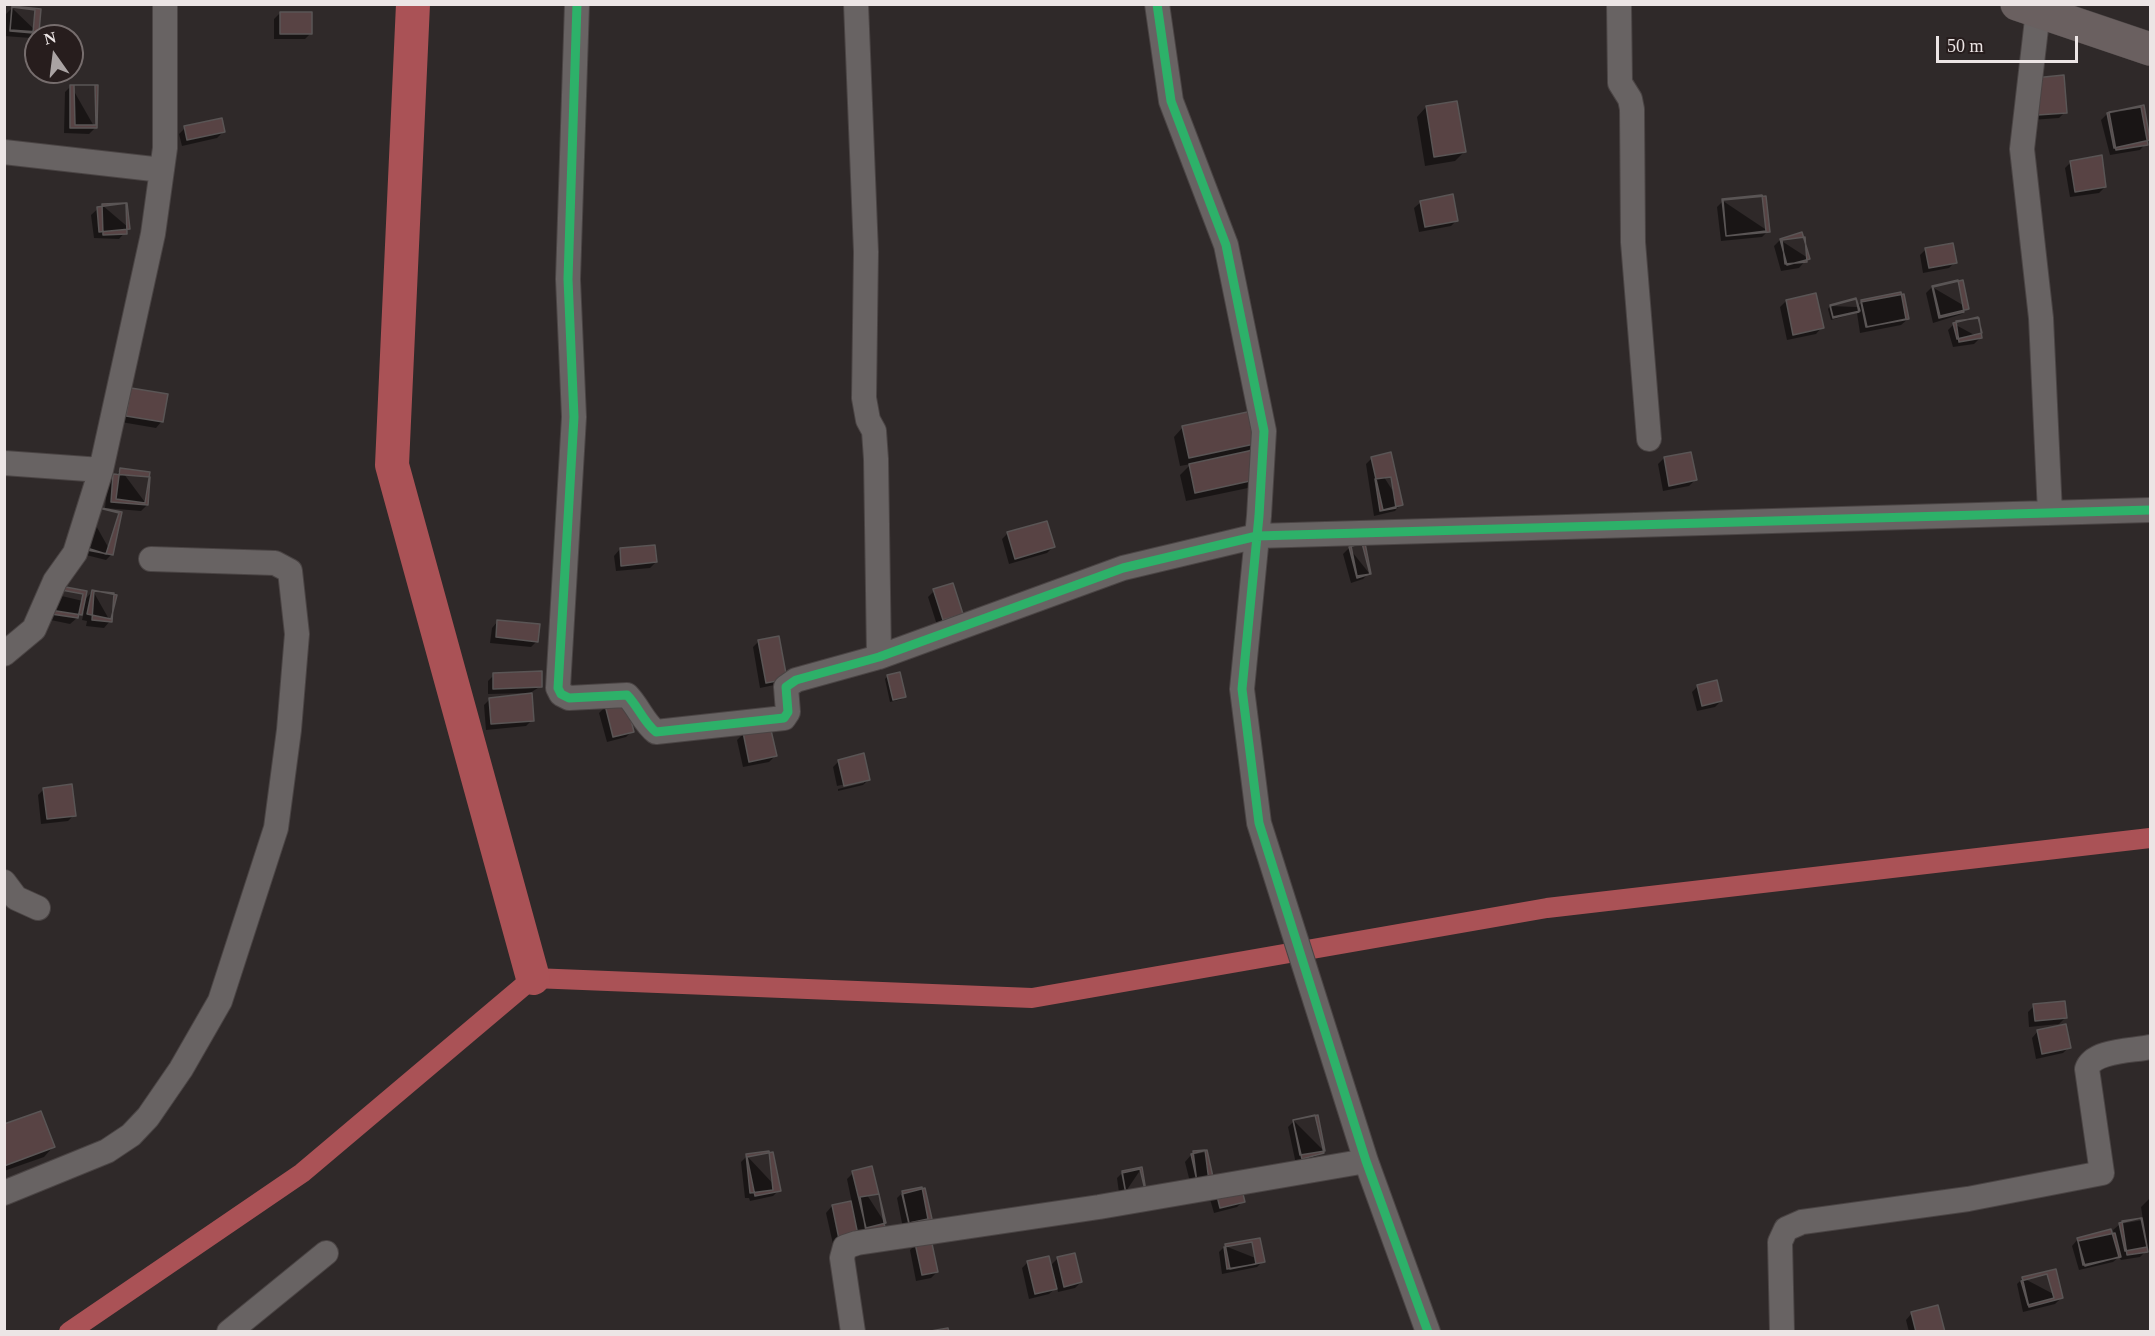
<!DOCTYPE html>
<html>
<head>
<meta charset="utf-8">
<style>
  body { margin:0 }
  #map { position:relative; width:2155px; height:1336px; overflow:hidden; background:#2f2929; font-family:"Times New Roman",serif }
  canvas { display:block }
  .frame { position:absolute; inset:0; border:6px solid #ece5e5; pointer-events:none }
  .north { position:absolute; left:24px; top:24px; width:60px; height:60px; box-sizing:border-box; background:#271d1d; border:2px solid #766d6d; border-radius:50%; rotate:346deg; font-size:16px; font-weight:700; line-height:24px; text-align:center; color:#ece5e5 }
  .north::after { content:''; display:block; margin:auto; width:21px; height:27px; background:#aaa3a3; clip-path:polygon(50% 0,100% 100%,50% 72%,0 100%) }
  .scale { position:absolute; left:1936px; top:36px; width:142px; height:27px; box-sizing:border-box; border:3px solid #ece5e5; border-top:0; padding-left:8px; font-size:18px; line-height:21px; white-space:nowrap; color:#ece5e5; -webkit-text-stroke:4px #271d1d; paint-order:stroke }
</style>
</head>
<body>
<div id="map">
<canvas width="2155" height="1336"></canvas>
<div class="frame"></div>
<div class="north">N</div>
<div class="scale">50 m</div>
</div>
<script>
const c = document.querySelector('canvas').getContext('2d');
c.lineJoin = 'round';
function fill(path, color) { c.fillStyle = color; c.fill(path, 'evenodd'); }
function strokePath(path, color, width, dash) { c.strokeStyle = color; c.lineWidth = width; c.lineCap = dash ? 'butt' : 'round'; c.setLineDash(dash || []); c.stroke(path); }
fill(new Path2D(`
  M12,8l25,24 -6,6 -27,-2 2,-22z
  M280,13l31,20 -6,6h-31v-20z
  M2035,79l30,33 -6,6 -28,2z
  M71,86l24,42 -6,6 -25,-1 1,-41z
  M1426,107l38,45 -9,9 -30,5 -8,-49z
  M2143,107l7,32 -10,11 -30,5 -9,-35 6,-6z
  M185,128l38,4 -6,6 -35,8 -3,-12z
  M2071,162l34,25 -6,6 -29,4 -5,-29z
  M1723,201l45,30 -6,6 -41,4 -4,-34z
  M1421,202l36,18 -6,6 -32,6 -5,-24z
  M102,205l27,23 -10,11 -25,-1 -3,-23z
  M1780,240l28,18 -9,10 -18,3 -7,-25z
  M1926,249l29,13 -6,6 -26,5 -3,-18z
  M1932,287l36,21 -6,6 -29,9 -7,-30z
  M1900,294l3,1 5,24 -7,6 -41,8 -3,-20 -26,7 -3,-11 2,-3 27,1 5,-5z
  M1786,301l36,26 -6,7 -29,6 -7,-33z
  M1954,324l26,14 -6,6 -21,3 -5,-17z
  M132,390l30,31 -6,7 -35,-6z
  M1183,427l74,15 -11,11 12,26 -10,9 -62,13 -6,-26 11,-11 -11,2 -6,-29z
  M1372,458l29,46 -6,7 -21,5 -8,-52z
  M1664,458l31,22 -6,6 -26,5 -5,-27z
  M121,470l26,35 -6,6 -36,-3 3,-27z
  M90,515l22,39 -6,6 -24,-6z
  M1008,533l45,14 -6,6 -38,11 -7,-25z
  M1349,548l20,25 -6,6 -12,4 -8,-29z
  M620,549l36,13 -6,6 -34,3 -2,-15z
  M93,591l17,30 -6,7 -18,-2 1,-5 -5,-1 2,-8 -14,12 -24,-5 3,-26 34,8z
  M934,591l27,23 -24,11 -9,-28z
  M498,621l39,20 -6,6 -41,-4 2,-15z
  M759,641l20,43 -19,4 -7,-41z
  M494,675l47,11 -11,7 2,27 -6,6 -40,4 -2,-25 6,-6 40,-4 -1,-2 -41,1v-13z
  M887,677l17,19 -2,3 -12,3 -5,-23z
  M1698,686l23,15 -6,6 -18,4 -5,-19z
  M605,707l27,24 -6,6 -19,5 -8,-29z
  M743,734l32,22 -6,6 -26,5 -6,-27z
  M839,761l30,18 -6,6 -25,6v-2l26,-6v-3l-27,6 -4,-19z
  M44,789l30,26 -6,6 -27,3 -3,-29z
  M2034,1006l31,12 -6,6 -30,3 -1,-15z
  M2038,1031l31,16 -6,6 -27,6 -4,-21z
  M1294,1121l29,29 -6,6 -21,8 -8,-37z
  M4,1126l49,21 -9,10 -40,14z
  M1206,1152l5,24 -20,10 -6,-24 6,-7z
  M747,1156l32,34 -6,6 -23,5 -1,-3h-4l-4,-36z
  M1141,1169l-21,31 -3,-22 6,-6z
  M853,1173l32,50 -2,4 -33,14 -17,3 -7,-31 6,-7 20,-3 -5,-24z
  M923,1189l7,29 -6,6 -21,4 -6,-30 6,-6z
  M1216,1193l27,8 -6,6 -23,6 -4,-14z
  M2150,1198v61l-2,-10 -8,8 -19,3 -2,-3 -6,5 -34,8 -7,-24 6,-7 36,-5 -1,-4 7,-6 23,-4 -2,-13z
  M916,1244l21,28 -6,6 -15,3 -6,-31z
  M1225,1246l38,15 -6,6 -35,7 -3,-22z
  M1057,1259l24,23 -6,6 -17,4 -1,-5 -8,7 -20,5 -7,-31 6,-6 22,4z
  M2023,1278l38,20 -6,6 -32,8 -6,-28z
  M1912,1313l32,19h-35l-3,-12z`), '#0007');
strokePath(new Path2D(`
  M69,1332l233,-159 231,-195 499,20 515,-90 603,-70`), '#aa5256', 20);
strokePath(new Path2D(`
  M413,4l-21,461 141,513`), '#aa5256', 34);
const building = new Path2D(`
  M12,6l29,3 -2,23 -29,-2z
  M12,7l23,3 -2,23 -23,-2z
  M280,12h32v22h-32z
  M2064,75l3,38 -30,2 -3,-37z
  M70,85h28l-1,43h-27z
  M74,85h21l1,40h-21z
  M1457,101l9,51 -32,5 -8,-51z
  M2144,105l6,35 -36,8 -7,-35z
  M2141,107l7,38 -32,5 -7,-38z
  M222,118l3,14 -38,8 -3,-14z
  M2102,155l4,32 -31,5 -5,-31z
  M1453,194l5,27 -33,6 -5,-26z
  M1762,195l4,36 -40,5 -4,-37z
  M1766,196l4,36 -44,4 -3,-36z
  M126,203l1,31 -24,1 -1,-31z
  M127,203l3,26 -31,3 -2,-25z
  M1802,232l8,27 -23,6 -7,-26z
  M1805,237l2,25 -22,2 -3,-24z
  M1953,243l4,20 -28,5 -4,-20z
  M1958,280l6,32 -25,6 -7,-32z
  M1963,280l6,29 -29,7 -7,-29z
  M1901,292l5,27 -39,8 -6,-27z
  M1816,293l8,35 -31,7 -7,-35z
  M1904,294l5,25 -43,8 -5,-25z
  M1856,298l4,13 -27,6 -3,-12z
  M1856,299l3,13 -26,6 -3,-12z
  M1978,317l4,16 -25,6 -4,-16z
  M1979,318l3,20 -23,4 -3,-21z
  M131,388l37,6 -5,28 -37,-6z
  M1252,411l7,32 -70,15 -7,-32z
  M1253,450l6,29 -64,14 -6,-29z
  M1391,452l12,53 -20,5 -12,-53z
  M1691,452l6,28 -28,6 -5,-29z
  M120,468l30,4 -5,31 -29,-4z
  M113,474l37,3 -2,28 -37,-3z
  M1391,477l5,31 -16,3 -5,-32z
  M96,507l26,5 -9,43 -26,-5z
  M99,508l20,5 -13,41 -19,-6z
  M1047,521l8,26 -40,12 -8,-27z
  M1362,543l8,31 -13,4 -8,-31z
  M1365,543l6,31 -14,2 -6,-30z
  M655,545l2,17 -36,4 -1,-18z
  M953,583l10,31 -20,6 -10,-31z
  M55,585l32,6 -5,24 -32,-5z
  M56,589l27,5 -5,24 -27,-4z
  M92,590l25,5 -6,24 -24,-5z
  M94,591l20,2 -2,29 -20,-2z
  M497,620l43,4 -2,18 -42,-5z
  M779,636l8,43 -21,4 -8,-43z
  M542,671v16l-49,2v-16z
  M900,672l6,25 -13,3 -6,-25z
  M1717,680l5,21 -20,5 -5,-21z
  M532,693l2,28 -43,3 -2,-26z
  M626,700l8,32 -21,5 -8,-32z
  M770,726l7,30 -28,6 -6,-30z
  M864,753l6,27 -26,6 -6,-26z
  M72,784l4,32 -29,3 -4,-31z
  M2065,1001l2,17 -32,3 -2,-17z
  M2066,1024l5,24 -29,6 -5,-24z
  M41,1111l14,36 -51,19v-42z
  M1315,1115l9,38 -22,6 -9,-39z
  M1318,1115l7,36 -25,4 -7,-35z
  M1205,1150l4,31 -12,2 -4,-32z
  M1207,1150l6,27 -16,4 -6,-27z
  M769,1151l4,39 -23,3 -4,-39z
  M773,1152l8,39 -26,5 -8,-39z
  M872,1166l14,57 -20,5 -14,-57z
  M1142,1167l4,24 -20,3 -4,-23z
  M1140,1169l5,21 -19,4 -4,-21z
  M1241,1186l4,16 -25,6 -4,-16z
  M922,1187l6,32 -19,4 -7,-32z
  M925,1188l7,31 -23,5 -7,-30z
  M879,1194l6,34 -19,3 -6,-34z
  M851,1201l7,34 -19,4 -7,-34z
  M2141,1218l6,29 -22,4 -6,-28z
  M2142,1218l6,34 -21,3 -5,-34z
  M2111,1229l8,28 -34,9 -8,-28z
  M2115,1233l6,24 -38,8 -5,-24z
  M1260,1238l5,24 -35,7 -5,-25z
  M931,1239l7,33 -16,3 -7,-32z
  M1252,1242l4,22 -29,5 -3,-22z
  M1075,1253l7,29 -18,5 -7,-30z
  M1049,1256l8,33 -22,5 -8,-33z
  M2056,1269l7,29 -34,9 -7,-30z
  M2047,1274l7,24 -26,7 -7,-24z
  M1938,1305l7,27h-29l-5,-20z
  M948,1328l1,4h-24z`);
fill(building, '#584344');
strokePath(building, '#5a5555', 1.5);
const minor = new Path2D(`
  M577,4l-9,275 6,138 -16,271 3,6 8,4 58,-3c11,11 17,28 29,37l128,-14 4,-6 -2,-25 10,-7 83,-23 244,-89 134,-32 893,-26
  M856,4l10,248 -2,146 4,22 6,11 2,28 3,198
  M1157,4l14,97 55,144 38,186 -5,85 -17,173 17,134 107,338 62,171
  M1619,4l1,79 10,16 2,10 1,133 16,197
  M2038,11l-16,138 19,169 9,195
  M4,152l158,18
  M4,463l97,7
  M4,654l30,-25 21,-48 20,-28 26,-83 52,-236 12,-86v-144
  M4,882l12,16 22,10
  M4,1193l103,-42 24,-16 17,-18 33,-48 39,-68 56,-173 13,-98 8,-96 -7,-63 -15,-8 -124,-4
  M229,1332l97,-79
  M853,1332l-11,-74 3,-11 12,-4 242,-36 267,-46
  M1782,1332l-2,-90 6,-13 16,-7 166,-23 134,-26 -15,-104c6,-19 46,-18 63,-22`);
const highway = new Path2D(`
  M2017,4l133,45`);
strokePath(minor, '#4a4444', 26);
strokePath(highway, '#4a4444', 34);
strokePath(minor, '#686363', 24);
strokePath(highway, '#6a6060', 33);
strokePath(new Path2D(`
  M577,4l-9,275 6,138 -16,271 3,6 8,4 58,-3c11,11 17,28 29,37l128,-14 4,-6 -2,-25 10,-7 83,-23 244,-89 134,-32 893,-26
  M1157,4l14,97 55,144 38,186 -5,85 -17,173 17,134 107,338 62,171`), '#2db169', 9);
</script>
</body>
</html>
